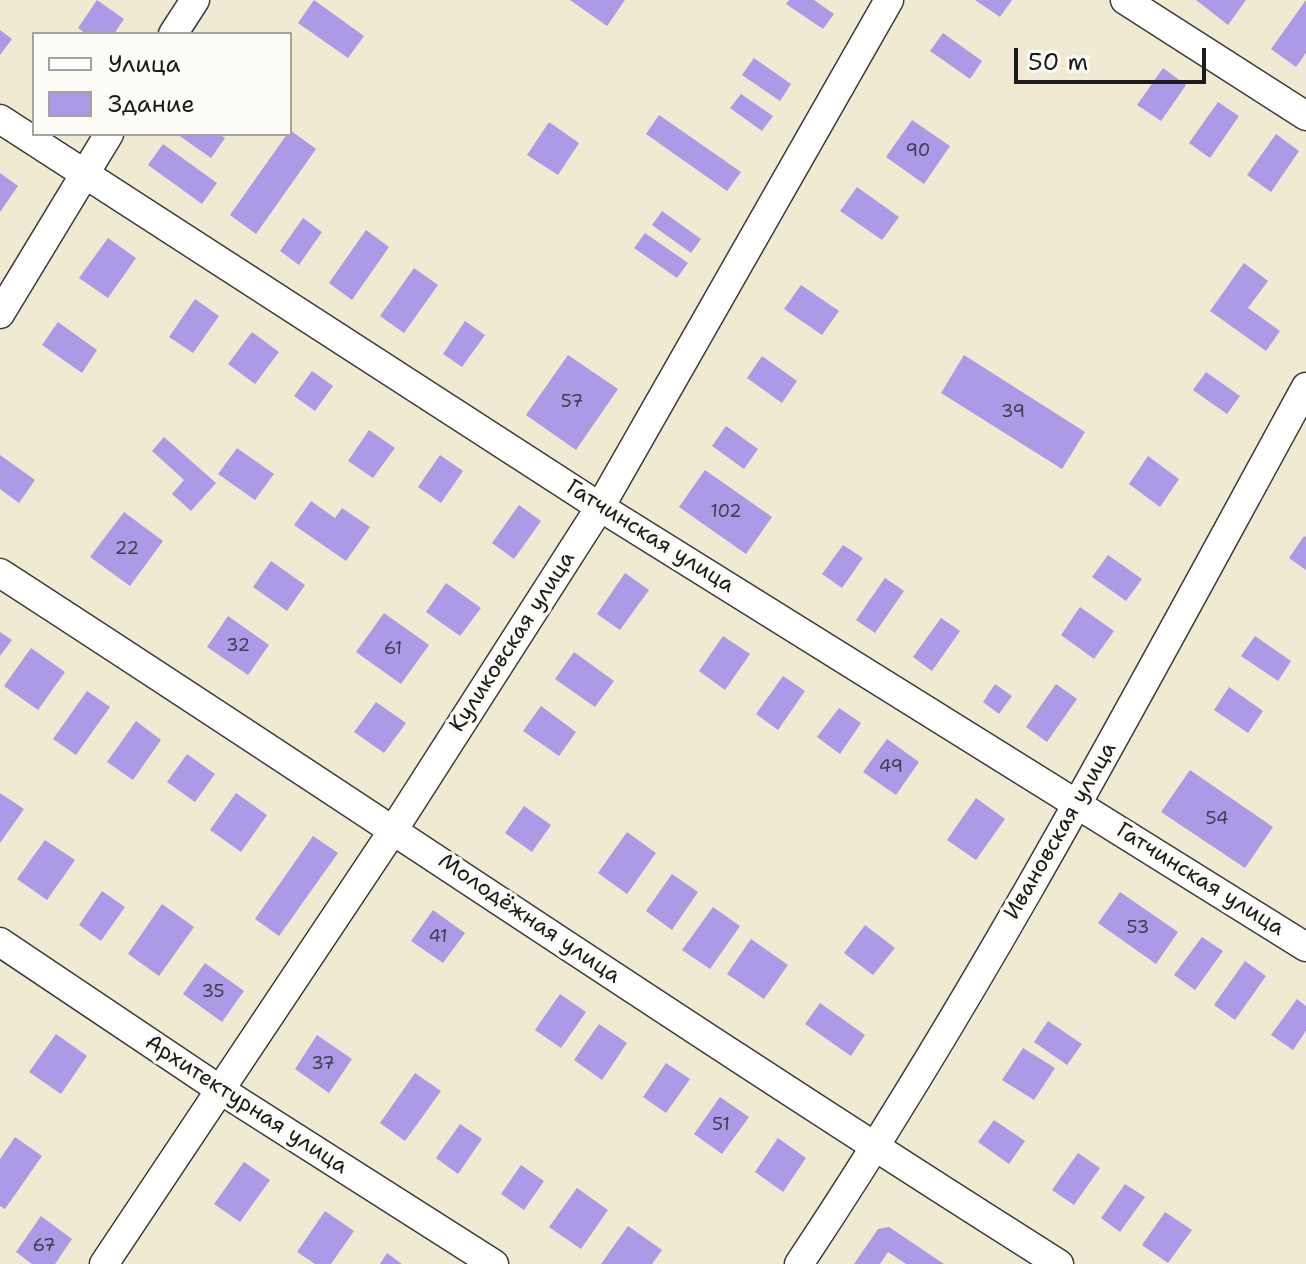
<!DOCTYPE html>
<html>
<head>
<meta charset="utf-8">
<style>
  body { margin:0 }
  #map { position:relative; width:1306px; height:1264px; overflow:hidden; background:#efead1; font-family:"Shantell Sans",sans-serif }
  canvas { display:block }
  .legend { position:absolute; left:32px; top:32px; width:260px; height:104px; box-sizing:border-box; background:#fdfcf7; border:2px solid #a3a29f; margin:0; padding:10px 14px; list-style:none; font-size:24px; color:#1c1c1c }
  .legend li { display:flex; align-items:center; gap:16px; height:40px }
  .legend b { width:40px; border:2px solid #a3a29f }
  .scale { position:absolute; left:1014px; top:48px; width:192px; height:36px; box-sizing:border-box; border:4px solid #1c1c1c; border-top:0; padding-left:10px; font-size:24px; line-height:28px; white-space:nowrap; color:#1c1c1c; -webkit-text-stroke:6px #fdfcf7; paint-order:stroke }
</style>
</head>
<body>
<div id="map">
<canvas width="1306" height="1264"></canvas>
<ul class="legend">
<li><b style="height:10px;background:#fff"></b>Улица</li>
<li><b style="height:22px;background:#ad9ae6"></b>Здание</li>
</ul>
<div class="scale">50 m</div>
</div>
<script>
const c = document.querySelector('canvas').getContext('2d');
c.lineJoin = 'round';
function fill(path, color) { c.fillStyle = color; c.fill(path, 'evenodd'); }
function strokePath(path, color, width, dash) { c.strokeStyle = color; c.lineWidth = width; c.lineCap = dash ? 'butt' : 'round'; c.setLineDash(dash || []); c.stroke(path); }
function drawText(font, color, halo, rows, align = 'center') {
  c.font = font + ' "Shantell Sans",sans-serif'; c.lineWidth = 7; c.setLineDash([]); c.textBaseline = 'middle'; c.strokeStyle = halo; c.fillStyle = color; for (const [text, x, y, turn = 0] of rows) {
    c.save(); c.translate(x, y); c.rotate((+turn || 0) * Math.PI / 180); c.textAlign = isNaN(turn) ? turn : align; if (halo) c.strokeText(text, 0, 0); c.fillText(text, 0, 0); c.restore();
  }
}
fill(new Path2D(`
  M97,0l27,19 -10,15h-28l-8,-6z
  M314,0l50,36 -16,22 -50,-35z
  M570,0h55l-18,26z
  M789,0h25l20,14 -11,15 -37,-25z
  M975,0h37l-12,17z
  M1196,0h50l-18,25z
  M1306,0v53l-10,14 -25,-18z
  M0,30l12,9 -12,16z
  M943,33l39,28 -12,18 -40,-28z
  M754,58l37,26 -11,17 -38,-26z
  M1163,68l23,17 -25,36 -24,-16z
  M741,94l32,22 -11,15 -32,-23z
  M1218,102l21,14 -29,42 -21,-15z
  M659,115l82,57 -14,19 -81,-57z
  M912,120l38,26 -26,38 -38,-27z
  M549,122l30,21 -21,32 -31,-20z
  M290,130l26,19 -60,85 -26,-19z
  M177,134h42l6,4 -14,20z
  M1276,134l23,17 -28,41 -24,-17z
  M163,144l54,39 -15,21 -54,-39z
  M0,173l18,13 -18,26z
  M857,187l42,30 -17,23 -42,-29z
  M662,211l39,28 -10,14 -39,-28z
  M303,218l19,14 -23,33 -19,-14z
  M366,230l23,17 -37,53 -23,-17z
  M645,233l43,30 -11,15 -43,-30z
  M108,238l28,20 -28,40 -29,-20z
  M1244,263l24,18 -20,27 32,23 -14,20 -56,-40z
  M414,268l24,17 -34,48 -24,-17z
  M801,285l38,26 -17,24 -38,-26z
  M195,299l24,17 -26,37 -24,-16z
  M465,321l20,14 -23,32 -19,-13z
  M58,322l39,28 -15,23 -40,-28z
  M252,332l27,20 -24,32 -27,-20z
  M568,355l50,34 -42,61 -50,-35z
  M964,355l121,77 -23,37 -121,-76z
  M762,356l35,25 -15,22 -35,-25z
  M312,371l21,15 -18,25 -21,-15z
  M1206,372l34,24 -13,18 -34,-24z
  M726,426l32,23 -14,20 -32,-23z
  M369,430l26,18 -22,30 -25,-17z
  M164,437l52,46 -25,28 -19,-17 12,-14 -32,-29z
  M237,448l37,26 -19,26 -37,-26z
  M0,455l35,25 -16,23 -19,-14z
  M440,455l23,16 -22,32 -23,-16z
  M1148,456l31,23 -19,28 -31,-23z
  M705,470l67,47 -26,37 -67,-47z
  M311,501l24,17 7,-10 28,19 -24,34 -52,-36z
  M519,505l22,16 -27,38 -22,-16z
  M124,512l39,29 -33,45 -40,-29z
  M1304,536l2,1v33l-17,-12z
  M843,545l20,13 -21,30 -20,-14z
  M1108,555l34,24 -16,22 -34,-24z
  M271,561l34,24 -18,26 -34,-24z
  M625,573l24,17 -29,40 -23,-16z
  M885,578l19,13 -29,42 -19,-13z
  M446,583l35,25 -21,28 -34,-24z
  M1080,607l34,24 -20,28 -33,-24z
  M384,613l45,32 -28,39 -45,-32z
  M228,616l41,29 -21,30 -41,-28z
  M941,618l19,13 -28,40 -19,-14z
  M0,632l12,8 -12,16z
  M723,636l27,18 -25,36 -26,-19z
  M1255,636l36,25 -13,20 -37,-25z
  M31,648l34,24 -27,38 -34,-24z
  M574,652l40,29 -19,26 -40,-28z
  M783,676l22,15 -27,39 -22,-16z
  M995,684l17,12 -13,18 -16,-12z
  M1056,684l21,15 -30,43 -21,-15z
  M1229,687l34,24 -15,22 -34,-23z
  M87,691l23,16 -34,48 -23,-16z
  M376,702l30,21 -22,30 -30,-21z
  M541,706l35,26 -17,24 -36,-25z
  M839,708l22,15 -21,31 -23,-17z
  M136,721l25,19 -28,40 -26,-18z
  M887,739l32,23 -23,33 -33,-23z
  M187,754l28,20 -20,28 -28,-20z
  M1190,770l83,57 -28,41 -84,-56z
  M0,793l24,16 -24,34z
  M236,793l31,22 -26,37 -31,-22z
  M976,798l29,21 -29,41 -29,-20z
  M524,806l27,19 -19,27 -27,-19z
  M627,832l29,21 -29,41 -29,-21z
  M313,836l25,17 -59,83 -24,-17z
  M45,840l30,20 -28,40 -30,-21z
  M672,874l26,18 -26,38 -26,-19z
  M102,891l23,16 -24,34 -22,-16z
  M1120,892l58,40 -22,32 -58,-41z
  M162,904l32,23 -35,49 -31,-22z
  M713,907l27,19 -30,43 -28,-19z
  M433,910l32,23 -22,30 -32,-22z
  M865,925l30,23 -22,27 -29,-22z
  M1202,937l21,14 -28,39 -21,-15z
  M751,939l37,26 -24,34 -37,-25z
  M1245,961l21,15 -31,44 -21,-15z
  M205,963l39,28 -22,31 -39,-28z
  M560,994l26,18 -25,36 -26,-18z
  M1297,999l9,7v25l-13,19 -22,-15z
  M820,1003l45,32 -14,21 -46,-32z
  M1048,1021l34,23 -15,21 -33,-23z
  M599,1024l28,19 -25,37 -28,-20z
  M56,1034l31,22 -26,38 -32,-22z
  M317,1035l35,24 -23,34 -34,-24z
  M1023,1048l32,20 -21,32 -32,-20z
  M666,1063l24,16 -24,34 -23,-16z
  M415,1073l26,18 -36,50 -25,-18z
  M720,1097l29,20 -27,37 -28,-20z
  M994,1120l31,21 -16,23 -31,-22z
  M460,1124l22,15 -24,35 -22,-16z
  M15,1137l27,19 -37,53 -5,-3v-47z
  M778,1138l28,20 -23,34 -28,-20z
  M1078,1153l22,15 -26,37 -22,-15z
  M244,1162l26,18 -30,42 -26,-18z
  M521,1165l23,16 -20,29 -23,-16z
  M1125,1184l20,13 -25,35 -19,-14z
  M577,1188l31,22 -27,39 -32,-22z
  M325,1211l29,20 -23,33h-16l-18,-12z
  M1165,1212l27,18 -24,33 -26,-18z
  M41,1216l31,23 -17,25h-23l-16,-12z
  M628,1226l34,24 -10,14h-51z
  M889,1227l55,37h-38l-18,-12 -8,12h-26l24,-35z
  M387,1253l15,11h-22z`), '#ad9ae6');
const minor = new Path2D(`
  M1125,0l181,116
  M173,34l22,-34
  M0,119l600,388 706,440
  M0,314l109,-180
  M0,573c354,229 702,466 1059,691
  M0,942l219,147 275,175
  M104,1264l290,-435 206,-322 289,-507
  M799,1264c187,-281 345,-581 507,-877`);
strokePath(minor, '#3c3b37', 31);
strokePath(minor, '#fff', 28);
drawText('18px', '#403c4e', null, [
  ["90",918,151],
  ["57",572,402],
  ["39",1013,412],
  ["102",726,512],
  ["22",127,549],
  ["32",238,646],
  ["61",393,649],
  ["49",891,767],
  ["54",1217,819],
  ["53",1138,928],
  ["41",438,937],
  ["35",213,992],
  ["37",323,1064],
  ["51",721,1125],
  ["67",44,1246]
]);
drawText('22px', '#1c1c1c', '#fdfcf7', [
  ["Гатчинская улица",650,537,32],
  ["Куликовская улица",513,642,-57],
  ["Ивановская улица",1061,831,-60],
  ["Гатчинская улица",1200,880,32],
  ["Молодёжная улица",529,919,34],
  ["Архитектурная улица",246,1105,33]
]);
</script>
</body>
</html>
